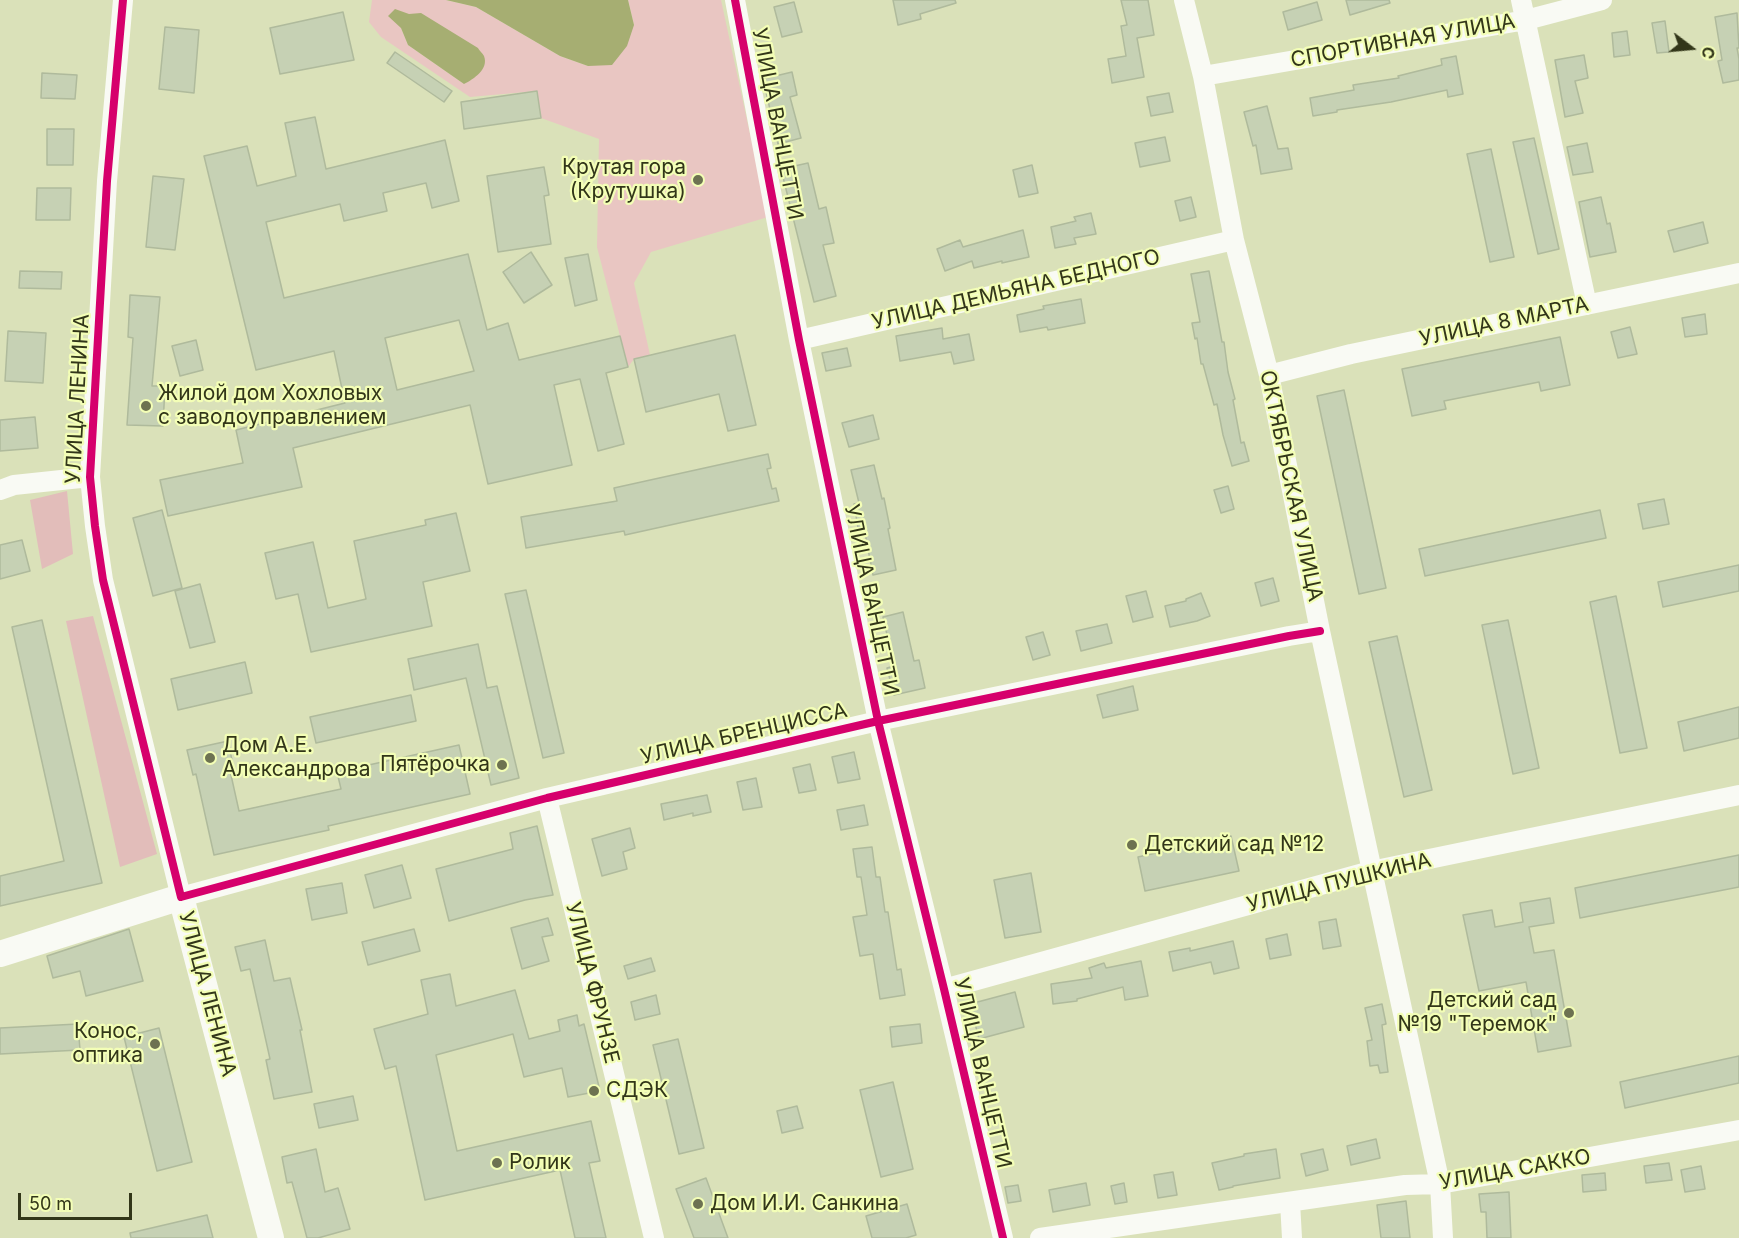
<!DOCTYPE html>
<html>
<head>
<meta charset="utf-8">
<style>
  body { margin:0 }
  #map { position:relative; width:1739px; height:1238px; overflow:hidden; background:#dae1b9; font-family:Inter,sans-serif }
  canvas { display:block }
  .north { position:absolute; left:1661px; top:18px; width:60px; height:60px; -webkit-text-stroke:4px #f3feb6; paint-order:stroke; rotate:106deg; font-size:16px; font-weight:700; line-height:24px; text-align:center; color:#323619 }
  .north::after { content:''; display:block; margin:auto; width:21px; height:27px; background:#323619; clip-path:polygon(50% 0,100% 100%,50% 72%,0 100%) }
  .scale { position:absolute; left:18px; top:1193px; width:114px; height:27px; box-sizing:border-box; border:3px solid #323619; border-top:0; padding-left:8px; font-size:18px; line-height:21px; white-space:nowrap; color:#323619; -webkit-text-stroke:4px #f3feb6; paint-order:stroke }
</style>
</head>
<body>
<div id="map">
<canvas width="1739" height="1238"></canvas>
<div class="north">С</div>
<div class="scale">50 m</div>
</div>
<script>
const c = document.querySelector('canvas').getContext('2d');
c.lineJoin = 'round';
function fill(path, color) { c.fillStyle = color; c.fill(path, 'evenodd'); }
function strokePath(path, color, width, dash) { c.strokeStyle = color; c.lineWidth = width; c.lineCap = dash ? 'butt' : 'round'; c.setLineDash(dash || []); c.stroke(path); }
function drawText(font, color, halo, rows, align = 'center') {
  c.font = font + ' Inter,sans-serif'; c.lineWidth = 4.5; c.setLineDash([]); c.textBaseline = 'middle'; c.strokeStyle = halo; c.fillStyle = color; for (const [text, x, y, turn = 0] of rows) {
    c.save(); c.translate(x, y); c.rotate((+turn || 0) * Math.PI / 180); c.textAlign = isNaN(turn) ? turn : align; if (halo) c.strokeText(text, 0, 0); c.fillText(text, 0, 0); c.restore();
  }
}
fill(new Path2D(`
  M372,0h74l30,7 84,49 28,10 46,-41 -6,-25h93l47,217 -117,35 -17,31 16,72 -16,4 -6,8 -31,-120 2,-108 -58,-21 -4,-27 -67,6 -89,-60 -12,-15zM401,28l63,56 -56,-39z`), '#e9c6c2');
fill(new Path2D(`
  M67,491l6,63 -31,15 -12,-69z
  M93,616l64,238 -37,13 -54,-246z`), '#e2bdba');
fill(new Path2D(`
  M446,0h182l6,25 -7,21 -15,19 -24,1 -28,-10 -84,-49z
  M395,9l14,5 12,-1 57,35c0,1 6,7 6,8 5,13 -10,23 -20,28l-56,-39 -7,-17 -13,-12z`), '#a6ae72');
const building = new Path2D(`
  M893,0h62l1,3 -36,11 1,5 -23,6z
  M1121,0h27l6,35 -17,3 7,39 -32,6 -4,-24 18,-3 -5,-30 6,-1z
  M1346,0h43l1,3 -40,12z
  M794,2l8,30 -20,5 -8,-30z
  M1317,2l5,18 -34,10 -5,-18z
  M343,12l11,48 -74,14 -10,-46z
  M1737,13l2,35h-2l2,11v21l-16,3 -5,-22 4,-1 -7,-43z
  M1665,21l4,31 -12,1 -5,-30z
  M165,27l34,3 -5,63 -35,-4z
  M1627,31l3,24 -16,2 -2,-24z
  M395,52l57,39 -8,11 -57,-39z
  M1584,55l4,23 -13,3 8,32 -18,4 -10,-57z
  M1456,56l7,38 -15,3 -1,-7 -56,12 -54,8v2l-24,4 -3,-18 44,-8 -1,-5 46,-7 -1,-2 44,-11 -1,-6z
  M792,72l5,23 -7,2 11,41 -23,6 -15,-65z
  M42,73l35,2 -2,24 -34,-1z
  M537,91l4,27 -77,11 -3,-27z
  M1169,93l4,19 -22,4 -4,-19z
  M1267,106l11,43 10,-1 4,21 -31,5 -5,-29 -3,1 -9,-34z
  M315,117l11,52 119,-29 14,61 -27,7 -6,-25 -43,10 4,18 -43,10 -4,-17 -74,18 18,76 184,-44 19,76 21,-7 11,37 101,-24 8,31 -22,6 18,71 -26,7 -18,-72 -26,6 18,80 -84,19 -18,-79 -177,43 9,39 -134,29 -8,-36 83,-17 -7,-33 109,-27 -11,-52 -78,19 -52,-214 43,-10 10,40 39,-10 -11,-53zM459,320l15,51 -77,19 -12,-52z
  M47,129h27l-1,36h-26z
  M1165,137l5,24 -30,6 -5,-24z
  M1534,138l25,111 -21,5 -25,-112z
  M1587,143l6,29 -20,3 -6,-28z
  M1491,149l23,108 -24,5 -23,-108z
  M808,163l11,46 7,-2 8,36 -11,2 13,51 -22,6 -33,-133z
  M1032,165l6,28 -19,4 -6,-27z
  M544,167l5,28 -5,1 7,48 -53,8 -11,-76z
  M153,176l31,3 -9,71 -29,-3z
  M37,188h34l-1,32h-34z
  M1191,197l5,20 -16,4 -5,-20z
  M1601,197l6,27 3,-1 6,29 -26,5 -11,-55z
  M1091,213l5,21 -22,4 2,6 -21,4 -4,-21 25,-6 -2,-4z
  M1703,222l5,21 -34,9 -6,-21z
  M1023,230l6,27 -27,6v-2l-28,7 -2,-7 -27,10 -8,-22 23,-9 3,7z
  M531,252l21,33 -28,18 -21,-31z
  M588,254l9,46 -22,6 -10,-48z
  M20,271l42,1 -1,17 -42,-1z
  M1209,271l13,71h2l4,30 7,27 -2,1 8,43 3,-1 5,19 -17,5 -9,-31 -6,-31 -3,1 -11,-41h-2l-4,-26 -2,1 -3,-16 8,-1 -9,-48z
  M130,295l30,2 -8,89h13l-2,40 -36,-1 6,-87 -5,-1z
  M1081,299l4,24 -37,7 -1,-3 -27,5 -3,-17 27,-6 -1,-3z
  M1705,314l2,20 -22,3 -3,-19z
  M1630,327l7,27 -19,4 -7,-26z
  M942,328l1,11 26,-5 5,26 -20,4 -3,-12 -51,9 -4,-25z
  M8,331l38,2 -3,50 -38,-2z
  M735,335l21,90 -28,6 -9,-37 -73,18 -12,-53z
  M1560,337l10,48 -29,6 -2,-9 -95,19 2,8 -34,7 -10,-47z
  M196,340l7,30 -23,6 -8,-30z
  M847,348l4,18 -25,5 -4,-18z
  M1344,390l42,198 -27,6 -42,-198z
  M873,415l6,24 -30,8 -7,-24z
  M35,417l3,31 -38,3v-31z
  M768,454l3,14 -4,1 5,20 4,-1 3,13 -154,34 -1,-4 -98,17 -5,-31 96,-16 -3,-13z
  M874,465l8,34 2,-1 6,30 -2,1 8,41 -23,5 -8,-42 -6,1 -5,-30 5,-1 -8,-33z
  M1228,486l6,23 -13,4 -7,-23z
  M1664,499l5,25 -26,5 -5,-25z
  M162,510l20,78 -29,8 -20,-78z
  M1600,510l6,28 -181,38 -6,-27z
  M456,513l14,58 -47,11 9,44 -121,26 -13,-58 -22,5 -11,-46 48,-11 15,66 38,-9 -12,-58 72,-16 -1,-5z
  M22,540l8,31 -30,8v-34z
  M1739,565v26l-76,16 -5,-25z
  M1273,578l6,23 -18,5 -6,-23z
  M200,584l15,58 -25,6 -15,-57z
  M526,590l38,163 -21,5 -38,-164z
  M1146,591l7,26 -20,5 -7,-26z
  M1201,593l9,23 -13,5 -27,6 -5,-21 21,-5v-2z
  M1616,596l31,152 -27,5 -30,-151z
  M903,612l11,49 5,-1 6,28 -31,7 -7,-27 7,-2 -11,-49z
  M42,620l60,263 -102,23v-30l64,-15 -52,-234z
  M1508,620l31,148 -26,6 -31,-149z
  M1107,624l5,19 -31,8 -5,-20z
  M1043,632l7,23 -17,5 -7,-23z
  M1397,636l35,154 -28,7 -35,-155z
  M478,644l9,44 10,-2 22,92 -28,7 -25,-107 -52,12 -6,-31z
  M245,662l7,31 -74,17 -7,-31z
  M1133,686l5,24 -35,8 -6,-23z
  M411,695l5,26 -100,22 -6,-26z
  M1739,707v31l-55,13 -6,-29z
  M228,741l5,24 -4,1 10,45 102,-22 -4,-17 122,-27 11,49 -142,32 1,4 -115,25 -18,-81 -3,1 -6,-25z
  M854,752l6,27 -22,4 -6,-26z
  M810,764l6,26 -17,3 -6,-25z
  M756,778l6,29 -19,3 -6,-28z
  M707,795l4,17 -18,4v-3l-29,7 -3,-16z
  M864,805l4,20 -27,5 -4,-20z
  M537,826l16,69 -28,5 -76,21 -13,-52 77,-20 -3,-16z
  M630,828l5,20 -12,4 4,17 -25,7 -10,-37z
  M1231,836l8,35 -94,20 -7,-34z
  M872,847l4,30h4l5,35h3l9,58 4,-1 4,26 -25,4 -7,-45 -13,2 -7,-39 14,-2 -6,-38h-4l-4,-28z
  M1739,855v32l-159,31 -5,-30z
  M402,865l9,33 -37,10 -9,-33z
  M1031,873l10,59 -36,6 -11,-58z
  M342,883l5,30 -35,7 -6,-31z
  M1550,898l4,25 -25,4 5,26 20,-3 17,96 -33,6 -12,-70 -47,9 -16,-76 29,-5 3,17 28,-5 -3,-19z
  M548,918l5,17 -11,2 7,24 -27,8 -11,-41z
  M1336,919l5,27 -18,3 -4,-27z
  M129,929l14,52 -57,15 -6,-25 -27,7 -6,-22z
  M414,929l6,22 -52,14 -6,-23z
  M1287,934l4,21 -21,4 -4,-20z
  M265,940l9,41 16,-3 12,52h-2l12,62 -38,7 -8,-39 4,-1 -20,-90 -9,2 -6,-24z
  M1233,941l6,27 -25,6 -3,-12 -38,9 -4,-19 21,-4v3z
  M651,958l4,13 -27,8 -4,-13z
  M1141,961l7,35 -23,4 -2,-13 -46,12v2l-24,3 -2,-20 41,-6 -3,-10 15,-5 2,5z
  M450,974l6,32 59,-16 14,49 31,-8 -2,-11 19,-5 2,11 5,-2 16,67 -32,6 -6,-29 -38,9 -11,-43 -77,21 21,96 134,-30 9,40 -11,2 17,75h-31l-15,-68 -135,30 -29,-134 -11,3 -11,-40 54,-15 -7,-34z
  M1015,992l9,35 -45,12 -9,-35z
  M656,995l4,19 -25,6 -4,-18z
  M1382,1004l4,20 -4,1 6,47 -8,1 -2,-8 -8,1 -3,-25 5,-1 -7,-32z
  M78,1024l2,26 -80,4v-26z
  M920,1024l2,19 -30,4 -2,-20z
  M159,1028l33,134 -35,9 -33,-134z
  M678,1039l26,109 -25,6 -26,-109z
  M1739,1056v27l-114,25 -5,-26z
  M893,1082l20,87 -32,8 -21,-87z
  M353,1096l5,24 -39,8 -5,-24z
  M797,1106l6,22 -21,5 -5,-22z
  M1376,1139l4,19 -29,7 -4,-19z
  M316,1149l9,43 13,-4 12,41 -32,9h-11l-15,-56 -5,1 -5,-26z
  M1276,1149l4,29 -47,8v1l-14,3 -7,-27 32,-7v-2z
  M1323,1149l5,21 -22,6 -5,-22z
  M1669,1163l3,17 -26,3 -2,-17z
  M1701,1166l4,23 -20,3 -4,-22z
  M1173,1172l4,23 -19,3 -4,-23z
  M1605,1173l1,17 -23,2 -1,-17z
  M706,1178l22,60h-34l-18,-49z
  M1086,1183l4,22 -37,7 -4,-22z
  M1124,1183l3,19 -12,2 -4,-18z
  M1018,1185l3,16 -13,2 -3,-16z
  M1509,1192l2,46h-24l-1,-26h-5l-2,-18z
  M1406,1201l4,37h-29l-4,-33z
  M907,1204l9,31 -10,3h-34l-6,-22z
  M207,1215l6,23h-82l-1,-5z`);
fill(building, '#c6d1b4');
strokePath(building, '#afba9c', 1.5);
strokePath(new Path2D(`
  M123,0l-16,181 -17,296 5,49 8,54 78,317 366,-99 331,-77 411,-85 31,-5
  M735,0l64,340 79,381 66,268 59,249
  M1184,0l19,76 31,164 35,135 51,256 120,553 3,54
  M1521,0l66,305
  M1203,76l323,-56 76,-20
  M799,340l435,-100
  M1269,375l82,-21 388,-81
  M0,490l14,-5 76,-8
  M547,798l107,440
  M944,989l427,-118 368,-76
  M1290,1202l2,36
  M1040,1238l365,-53 35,-1 299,-54`), '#f9faf4', 20);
strokePath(new Path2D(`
  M0,954l181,-57 90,341`), '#f9faf4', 26);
strokePath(new Path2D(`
  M123,0l-16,181 -17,296 5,49 8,54 78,317 366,-99 331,-77 411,-85 31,-5
  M735,0l64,340 79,381 66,268 59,249`), '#d6006c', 8);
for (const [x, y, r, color] of [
  [698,180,6,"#6d7251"],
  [146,406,6,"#6d7251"],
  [210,758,6,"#6d7251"],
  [502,765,6,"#6d7251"],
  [1132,845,6,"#6d7251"],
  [1569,1013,6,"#6d7251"],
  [155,1044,6,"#6d7251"],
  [594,1091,6,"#6d7251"],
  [497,1163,6,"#6d7251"],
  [698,1204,6,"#6d7251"]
]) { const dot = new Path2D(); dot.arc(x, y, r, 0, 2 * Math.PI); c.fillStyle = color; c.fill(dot); strokePath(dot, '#f3feb6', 2); }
drawText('21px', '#323619', '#f3feb6', [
  ["СПОРТИВНАЯ УЛИЦА",1403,41,-10],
  ["УЛИЦА ВАНЦЕТТИ",777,124,79],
  ["УЛИЦА ДЕМЬЯНА БЕДНОГО",1016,290,-13],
  ["УЛИЦА 8 МАРТА",1504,322,-12],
  ["УЛИЦА ЛЕНИНА",78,399,-87],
  ["ОКТЯБРЬСКАЯ УЛИЦА",1291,486,78],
  ["УЛИЦА ВАНЦЕТТИ",871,600,78],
  ["УЛИЦА БРЕНЦИССА",744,734,-13],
  ["УЛИЦА ПУШКИНА",1339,883,-14],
  ["УЛИЦА ФРУНЗЕ",592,983,76],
  ["УЛИЦА ЛЕНИНА",207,994,75],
  ["УЛИЦА ВАНЦЕТТИ",982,1073,77],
  ["УЛИЦА САККО",1515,1170,-10]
]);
drawText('21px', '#323619', '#f3feb6', [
  ["Крутая гора",686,168,"right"],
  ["(Крутушка)",686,192,"right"],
  ["Жилой дом Хохловых",158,394],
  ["с заводоуправлением",158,418],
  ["Дом А.Е.",222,746],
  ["Александрова",222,770],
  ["Пятёрочка",490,765,"right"],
  ["Детский сад №12",1144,845],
  ["Детский сад",1557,1001,"right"],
  ["№19 \"Теремок\"",1557,1025,"right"],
  ["Конос,",143,1032,"right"],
  ["оптика",143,1056,"right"],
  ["СДЭК",606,1091],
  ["Ролик",509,1163],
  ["Дом И.И. Санкина",710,1204]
], 'left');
</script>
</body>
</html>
